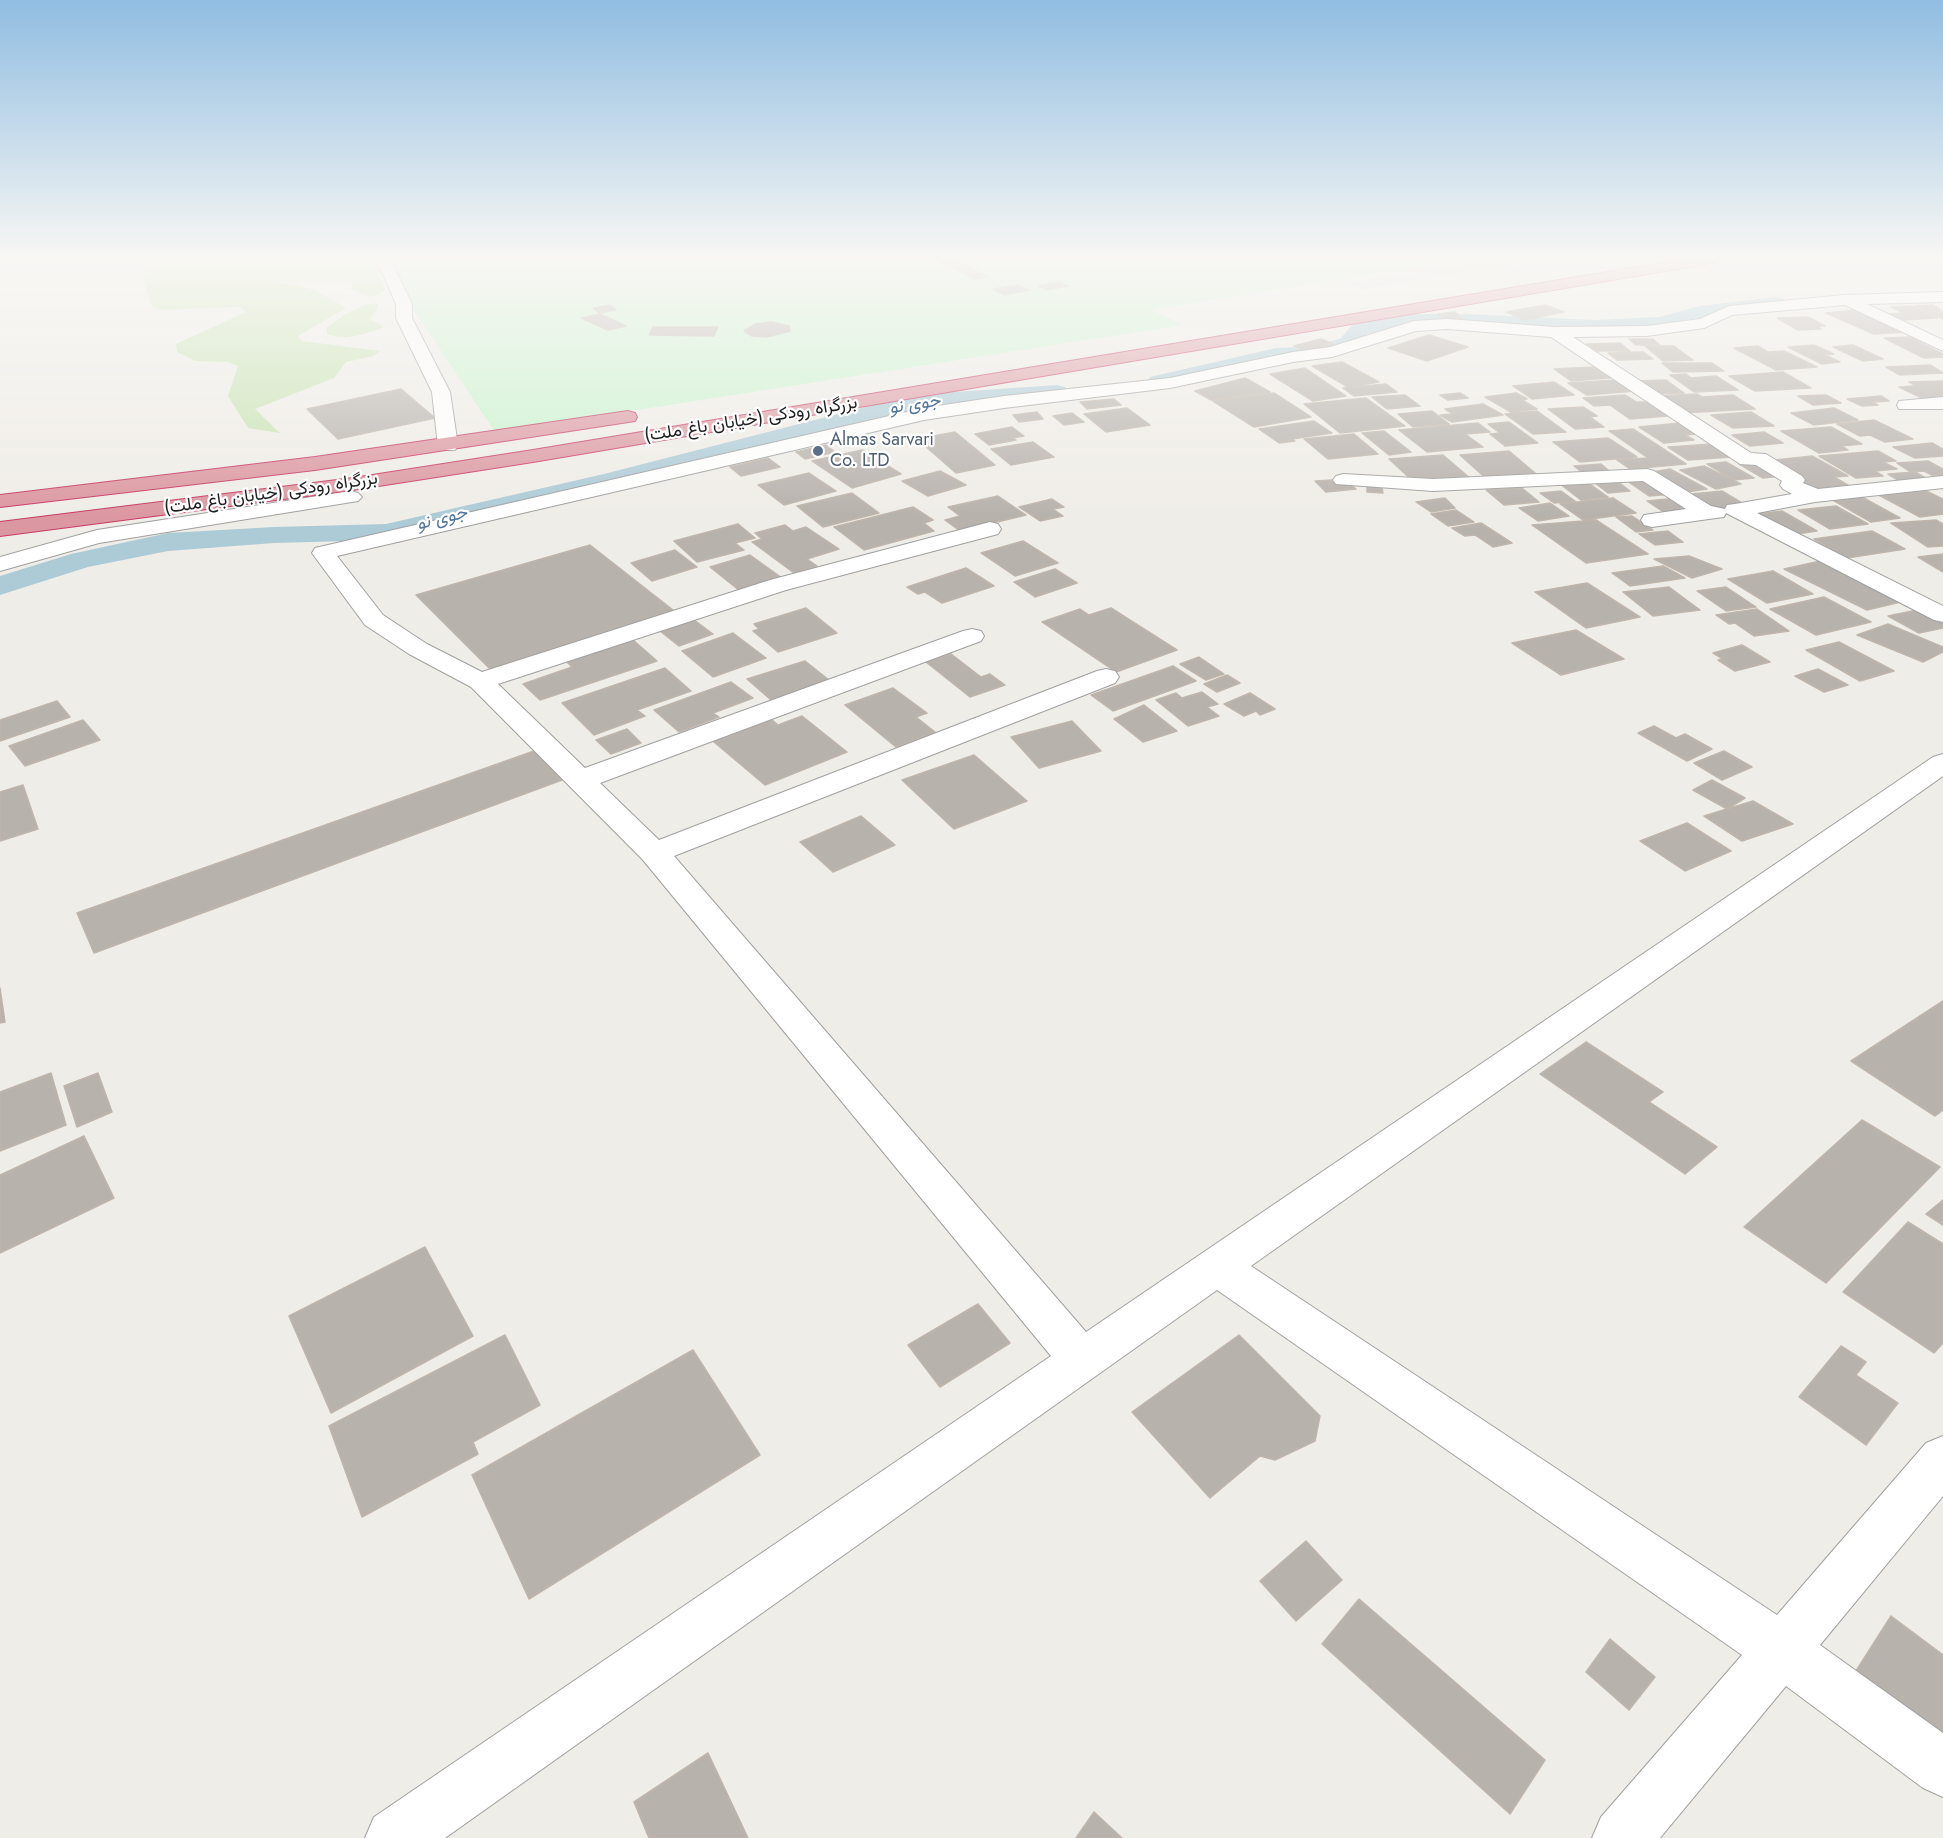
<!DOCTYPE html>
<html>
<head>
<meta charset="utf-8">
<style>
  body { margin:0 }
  canvas { display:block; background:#efede7 }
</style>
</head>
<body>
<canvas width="1943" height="1838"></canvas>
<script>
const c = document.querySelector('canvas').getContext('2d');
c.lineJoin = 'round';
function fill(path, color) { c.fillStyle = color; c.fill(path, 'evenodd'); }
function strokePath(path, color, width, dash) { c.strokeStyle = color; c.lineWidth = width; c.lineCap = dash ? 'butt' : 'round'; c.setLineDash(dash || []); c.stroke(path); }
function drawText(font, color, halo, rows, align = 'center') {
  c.font = font + ' Jost,Vazirmatn,sans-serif'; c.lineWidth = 4.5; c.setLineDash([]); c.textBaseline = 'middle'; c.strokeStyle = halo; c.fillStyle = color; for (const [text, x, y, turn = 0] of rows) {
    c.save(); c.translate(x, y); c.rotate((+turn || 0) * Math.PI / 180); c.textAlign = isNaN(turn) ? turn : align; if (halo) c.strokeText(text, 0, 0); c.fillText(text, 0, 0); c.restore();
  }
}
fill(new Path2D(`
  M165,259h192l16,3 12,28c-12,11 -21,5 -34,-1l2,-8c-25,3 -49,-2 -74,1l36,8 31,18 -48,28 3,5 79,10 -6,5 -28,6 -12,16 -79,31 25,24 -32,-5 -20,-32 10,-30 -10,-4 -32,-1 -19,-9 -1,-8 70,-32 -7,-5 -77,3 -10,-4 -9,-28z
  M377,303l2,3 -9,13 14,8c-18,7 -37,14 -57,7v-7c16,-11 30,-22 50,-24z`), '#c8e3b3');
fill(new Path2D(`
  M380,259h1085l-314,51 32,15 -688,107z`), '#caf3cf');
fill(new Path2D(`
  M1494,259h54l-186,30 -16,-6z`), '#dfdfdf');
fill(new Path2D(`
  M1777,297l7,2 3,4 -3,4 -83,11 -41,11 -66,3 -125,-6h-60l-43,8 -11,15 -50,10 -29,1 -118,29 -8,-2 -3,-5 3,-5 126,-29 29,-1 35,-8 12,-14 57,-11h60l125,6 65,-3 41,-11z
  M1057,385l8,2 3,5 -3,5 -126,10 -61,11 -263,69 -229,53 -112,3 -106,8 -80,16 -88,28v-19l71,-22 97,-21 106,-6 112,-3 218,-50 273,-70 62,-11z`), '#adcbd7');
const building = new Path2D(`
  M935,259h19l35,18 -15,2z
  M1059,282l9,4 -21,4 -9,-4z
  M1018,285l11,5 -24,5 -12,-6z
  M610,305l6,5 -17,3 -6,-5z
  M1545,305l19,7 -39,8 -19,-8z
  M1933,305l10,6v8l-28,-13z
  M1911,306l26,12 -34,2 -13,-6 14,-1 -13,-6z
  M1857,310l49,22 -32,2 -48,-21z
  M1455,312l7,6 -16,1 -8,-5z
  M600,314l26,12 -18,4 -27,-12z
  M1808,317l17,9h-9l5,3 -23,1 -21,-12z
  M771,322l18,4 1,5 -23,6 -15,-1 -8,-5 11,-7z
  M653,327h65l-4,9 -65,-1z
  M1429,335l39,12 -41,14 -39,-13z
  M1909,337l34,17v3l-19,1 -40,-20z
  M1321,339l12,5 -27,7 -12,-5z
  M1629,339h24l7,6h-24z
  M1620,343l10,8h-33l-10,-7z
  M1814,345l20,9 -9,1 15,7 -18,2 -34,-17z
  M1853,345l30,14 -20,2 -30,-14z
  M1645,346h29l19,14 -30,1z
  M1758,346l10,6 16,-1 33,16 -41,3 -42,-22z
  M1643,352l10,7 -36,1 -9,-7z
  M1342,362l37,20 -31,5 -36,-21z
  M1662,363h50l12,8 -51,1z
  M1930,365l13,8 -43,2 -14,-8z
  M1593,367l17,11 -39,3 -17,-12z
  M1305,368l41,28 -33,5 -43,-27z
  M1783,372l28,16 -56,3 -26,-15z
  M1686,374l5,4 25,-2 22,14 -44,2 -24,-17z
  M1245,378l25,14 -59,8 -16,-9z
  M1616,380l20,11 -49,4 -19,-12z
  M1666,380l18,13 -32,1 -16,-13z
  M1943,381v20l-13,1 -31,-15 17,-1 -7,-4z
  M1554,382l20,13 -42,4 -19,-13z
  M1386,384l11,8 -43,4 -11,-8z
  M401,389l34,29 -97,21 -31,-30z
  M1274,393l37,24 -57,10 -41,-26z
  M1460,393l8,5 -20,2 -8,-5z
  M1516,393l11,6 -5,1 15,9 -26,3 -26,-15z
  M1697,394l5,3 31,-2 22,14 -74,4 -25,-17z
  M1405,395l15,11 -33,3 -15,-12z
  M1625,395l11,7h11l22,14 -39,3 -20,-14 -16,1 -11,-8z
  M1826,395l15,8 -28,2 -15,-9z
  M1881,396l8,5 -17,1 6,3 -16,1 -15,-7z
  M1366,398l39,28 -65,7 -36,-29z
  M1114,399l7,6 -34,4 -7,-7z
  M1483,404l20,11 -51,7 -12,-7 13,-1 -8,-5z
  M1583,407l14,9 -7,1 14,10 -29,2 -27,-20z
  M1127,408l23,17 -44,7 -22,-18z
  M1834,408l24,12 -44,5 -23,-12z
  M1432,411l17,13 -36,3 -15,-13z
  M1537,411l29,21 -33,2 -28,-20z
  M1037,412l6,7 -24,3 -6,-7z
  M1751,412l23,14 -41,2 -22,-13z
  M1072,413l12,9 -20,3 -11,-9z
  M1874,420l39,19 -28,3 -15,-7 -10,1 -23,-12z
  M1314,421l18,12 -40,6 3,2 -16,2 -20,-14z
  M1509,422l29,21 -33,3 -15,-12 10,-1 -12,-9z
  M1478,423l12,9 -25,2 18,13 -56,5 -28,-22z
  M1680,423l18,11 -13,1 9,5 -30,3 -25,-16z
  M1012,427l12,9 -11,2 3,2 -27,5 -14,-11z
  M1831,427l31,17 -21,2 7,4 -29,3 -38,-22z
  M1633,429l53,35 -56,5 -13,-9 31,-2 -39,-27z
  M1384,431l27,21 -22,3 -27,-22z
  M955,432l40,33 -39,8 -39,-34z
  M1764,432l19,11 -33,3 -18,-11z
  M1354,434l24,20 -50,5 -24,-20z
  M1608,438l29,19 -57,5 -27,-20z
  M1033,442l21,15 -43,8 -20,-16z
  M1932,443l11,6v7l-28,2 -22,-11z
  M1712,444l20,13 -44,3 -20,-13z
  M826,445l9,7 -30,7 -9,-7z
  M862,450l39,24 -49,14 -40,-27z
  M1509,451l32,27 -51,4 -30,-27z
  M1878,451l18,10 -13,1 14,7 -22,2 8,5 -27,2 -37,-22z
  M1443,455l28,24 -55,5 -27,-25z
  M1812,456l36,20 -14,1 19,11 -43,5 -15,-9 10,-1 -39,-22z
  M768,458l12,9 -39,9 -11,-9z
  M1928,461l15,8v6h-11l-8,-4 -13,1 -14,-9z
  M1726,462l28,16 -20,2 -27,-16z
  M1758,462l24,14 -19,2 -24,-14z
  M1601,464l13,11 -26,2 -14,-11z
  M1704,466l37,18 -25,5 -36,-19z
  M1670,469l37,20 -20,3 -35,-20z
  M940,471l26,14 -38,11 -26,-15z
  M1915,472l14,8 -28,2 -13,-8z
  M809,473l27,18 -52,14 -26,-20z
  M1651,478l23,16 -25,2 -22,-15z
  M1333,480l6,5 11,-1 6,5 -30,3 -11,-11z
  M1617,481l13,10 -22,2 -13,-10z
  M1587,482l21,15 -27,3 -21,-16z
  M1367,485l15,2 1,6 -16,-1z
  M1522,488l17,14 -35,3 -18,-15z
  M1920,488l23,11v15l-23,3 -45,-24z
  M1561,491l14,10 -21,2 -14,-10z
  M1722,491l25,15 -42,5 -24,-16z
  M852,493l27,20 -56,14 -26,-21z
  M998,496l28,19 -66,16 -15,-11 15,-4 -12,-9z
  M1860,496l40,22 -29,4 -40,-23z
  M1445,498l10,10 -24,4 -15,-10z
  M1613,498l23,15 -53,7 -23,-16z
  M1678,498l24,16 -31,3 -24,-16z
  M1052,499l12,8 -11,2 10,7 -23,5 -21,-14z
  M1550,503l19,13 -31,5 -19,-13z
  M1836,506l32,18 -38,5 -32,-19z
  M913,507l20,13 -9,3 10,8 -70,19 -30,-23z
  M1456,510l18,12 -26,4 -17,-12z
  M1782,511l35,20 -27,4 -34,-21z
  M1632,516l21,14 -17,2 -20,-15z
  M1596,520l52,34 -62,9 -54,-38z
  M1936,520l7,4v22l-15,1 -37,-24z
  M1481,523l31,20 -19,4 -18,-12 -10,1 -13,-8z
  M738,524l17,14 -20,5 9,7 -47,12 -23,-21z
  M785,525l8,6 13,-4 33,22 -32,10 10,7 -23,7 -42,-31 10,-3 -7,-6z
  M1668,531l15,11 -28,3 -16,-11z
  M1872,531l33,18 -58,9 -33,-19z
  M1023,541l35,22 -43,13 -34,-23z
  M590,545l83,65 -183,59 -74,-74z
  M675,550l22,17 -45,14 -21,-18z
  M1943,554v18l-25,-15z
  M750,555l32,23 -42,13 -30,-24z
  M1689,556l33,13 -30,9 -38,-19z
  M1825,560l80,41 -38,9 -83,-41z
  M1663,566l22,12 -55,8 -18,-13z
  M966,568l28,18 -52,17 -17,-11 -7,2 -11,-7z
  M1055,569l22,14 -42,14 -21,-15z
  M1773,571l40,23 -46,9 -39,-24z
  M1587,583l53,34 -54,11 -51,-36z
  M1669,587l31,23 -47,6 -30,-24z
  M1726,587l30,20 -30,4 -29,-20z
  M1824,597l47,25 -55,13 -46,-26z
  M806,608l31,25 -59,19 -25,-21 6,-2 -5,-5z
  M1111,608l66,42 -61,22 -74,-50 38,-13 9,6z
  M1757,609l32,22 -35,5 -19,-13 -6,1 -13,-9z
  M1922,609l21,11v8l-24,5 -31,-17z
  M694,620l19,14 -34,12 -19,-15z
  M1888,624l55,23v5l-20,10 -66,-27z
  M1576,630l48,29 -63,16 -49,-32z
  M733,633l33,25 -53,19 -31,-26z
  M633,640l24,21 -117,39 -17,-16 49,-17 -5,-5z
  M1839,642l55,29 -34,10 -54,-31z
  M1742,645l28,17 -35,9 -17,-11 5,-1 -10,-6z
  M951,654l30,23 9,-3 15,11 -35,12 -44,-35z
  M1199,657l25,17 -18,6 -26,-16z
  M805,661l24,19 -58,20 -24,-21z
  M1173,666l23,15 -83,30 -22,-16z
  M665,668l26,23 -54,19 8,6 -51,19 -32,-32z
  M1818,669l30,16 -24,7 -29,-16z
  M1227,675l13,8 -23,9 -13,-8z
  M731,682l22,16 -40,15 6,4 -40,15 -25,-22z
  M893,688l34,25 -11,4 19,15 -39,15 -51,-42z
  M1202,692l16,12 -11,3 12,9 -31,10 -32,-26 20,-7 6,5z
  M1250,693l25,16 -15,6 -4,-4 -12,5 -20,-12z
  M57,701l13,16 -70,24v-21z
  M1144,705l33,26 -34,11 -29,-23z
  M802,716l45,36 -82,33 -51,-43 58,-22 6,5z
  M83,720l17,20 -75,26 -16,-20z
  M1072,721l29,30 -62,17 -28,-31z
  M1654,726l22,12 9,-4 27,15 -25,12 -49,-28z
  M627,729l14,14 -30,11 -15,-14z
  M534,751l28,29 -468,173 -17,-40z
  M1724,751l28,16 -30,13 -28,-17z
  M974,755l53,46 -73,28 -52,-49z
  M1712,780l33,18 -18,11 -34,-19z
  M23,785l15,44 -38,12v-49z
  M1753,801l40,23 -51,17 -38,-25z
  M861,816l34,29 -62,27 -33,-30z
  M1687,823l44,28 -46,20 -45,-30z
  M0,988l5,34 -5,1z
  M1943,1001v109l-8,6 -84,-55z
  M1586,1042l77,50 -14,10 68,45 -32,27 -145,-100z
  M51,1073l15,52 -66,26v-59z
  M98,1073l14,39 -35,15 -13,-41z
  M1862,1120l78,47 -114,116 -82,-56z
  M84,1136l30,62 -114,55v-78z
  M1943,1200v25l-17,-11z
  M1908,1222l35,22v99l-9,10 -91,-61z
  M425,1247l48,89 -142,77 -42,-97z
  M978,1304l32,39 -70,44 -32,-42z
  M505,1335l35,70 -67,37 5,12 -116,63 -33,-91z
  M1239,1335l81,81 -5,25 -40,19 -15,-4 -50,42 -78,-86z
  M1841,1346l25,16 -10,13 42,28 -32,42 -67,-48z
  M693,1350l67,105 -231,144 -57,-124z
  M1306,1541l36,39 -46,41 -36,-40z
  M1359,1599l186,161 -35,54 -188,-170z
  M1891,1616l52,39v90l-89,-71z
  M1610,1639l45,38 -26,33 -43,-38z
  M708,1753l40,85h-99l-15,-36z
  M1094,1812l28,26h-46z`);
fill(building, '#b8b2ad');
strokePath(building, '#bfb5ab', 1.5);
const minor = new Path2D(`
  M368,259l23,2 21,43v14l38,74 8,54 -3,4h-14l-3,-4 -6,-54 -36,-74v-14l-16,-37z
  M1943,292v10l-76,2 76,36v11l-98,-46 -113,10 -28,13 -57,8 -74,1 178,116 15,1 36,22 3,4 -2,3 15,6 125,-13v12l-128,14 -58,11 186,93v16l-9,-2 -208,-107 -2,4 -8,1 -64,9 -8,-2 -3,-5 3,-5 42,-6 -43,-28 -210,10 -97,-7 -3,-4 3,-4 7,-2 90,5 214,-10 7,2 57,35 14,3 2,-4 8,-1 57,-10 -9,-5 -3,-4 2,-4 -26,-16 -16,-1 -189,-127 -104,-8 -31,2 -84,26 -39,5 -123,26 -166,20 -80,12 -587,136 46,59 44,29 55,28 288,-92 220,-58 8,2 3,5 -3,5 -212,56 -288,94 87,84 378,-137 9,-2 9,2 3,5 -3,5 -381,142 59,57 438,-169 9,-2 9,2 4,6 -4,6 -441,173 412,476 847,-575 10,-3v22l-692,490 526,349 149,-172 17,-7v60l-123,149 123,88v64l-20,-9 -137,-102 -126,152h-68l9,-21 141,-162 -525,-365 -772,548h-80l9,-21 677,-461 -408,-496 -172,-173 -62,-33 -44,-29 -53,-72 3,-5 609,-140 80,-12 166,-18 123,-26 37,-5 84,-26 33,-2 108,8 92,-1 53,-7 29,-13 115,-11z
  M1943,397v12h-44l-2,-4 2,-4z
  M351,491l7,2 4,4 -4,4 -259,42 -99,28v-14l97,-27z`);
const highway = new Path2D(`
  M1686,259h34l-7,4 -1180,199 -180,28 -353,46v-14l353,-44 180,-28z
  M628,411l7,2 2,4 -2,4 -320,49 -315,37v-12l315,-38z`);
strokePath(minor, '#a0a0a0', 2);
strokePath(highway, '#c63b64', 2);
fill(minor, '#fff');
fill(highway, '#dc98a2');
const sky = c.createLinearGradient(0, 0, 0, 516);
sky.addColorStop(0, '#90bde1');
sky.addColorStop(0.5, '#f8f7f4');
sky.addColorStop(1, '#f8f7f400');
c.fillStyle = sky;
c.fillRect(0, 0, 1943, 516);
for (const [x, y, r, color] of [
  [818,451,6,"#5c6f8a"]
]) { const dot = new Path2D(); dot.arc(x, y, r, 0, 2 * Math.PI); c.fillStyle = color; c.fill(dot); strokePath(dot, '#fff', 2); }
drawText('italic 18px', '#54759d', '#fff', [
  ["جوی نو",915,405,-9],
  ["جوی نو",442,519,-14]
]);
drawText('18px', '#1f1f1f', '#fff', [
  ["بزرگراه رودکی (خیابان باغ ملت)",751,420,-9],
  ["بزرگراه رودکی (خیابان باغ ملت)",271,494,-8]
]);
drawText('18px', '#4e5e75', '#fff', [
  ["Almas Sarvari",830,441],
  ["Co. LTD",830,462]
], 'left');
</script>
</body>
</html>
